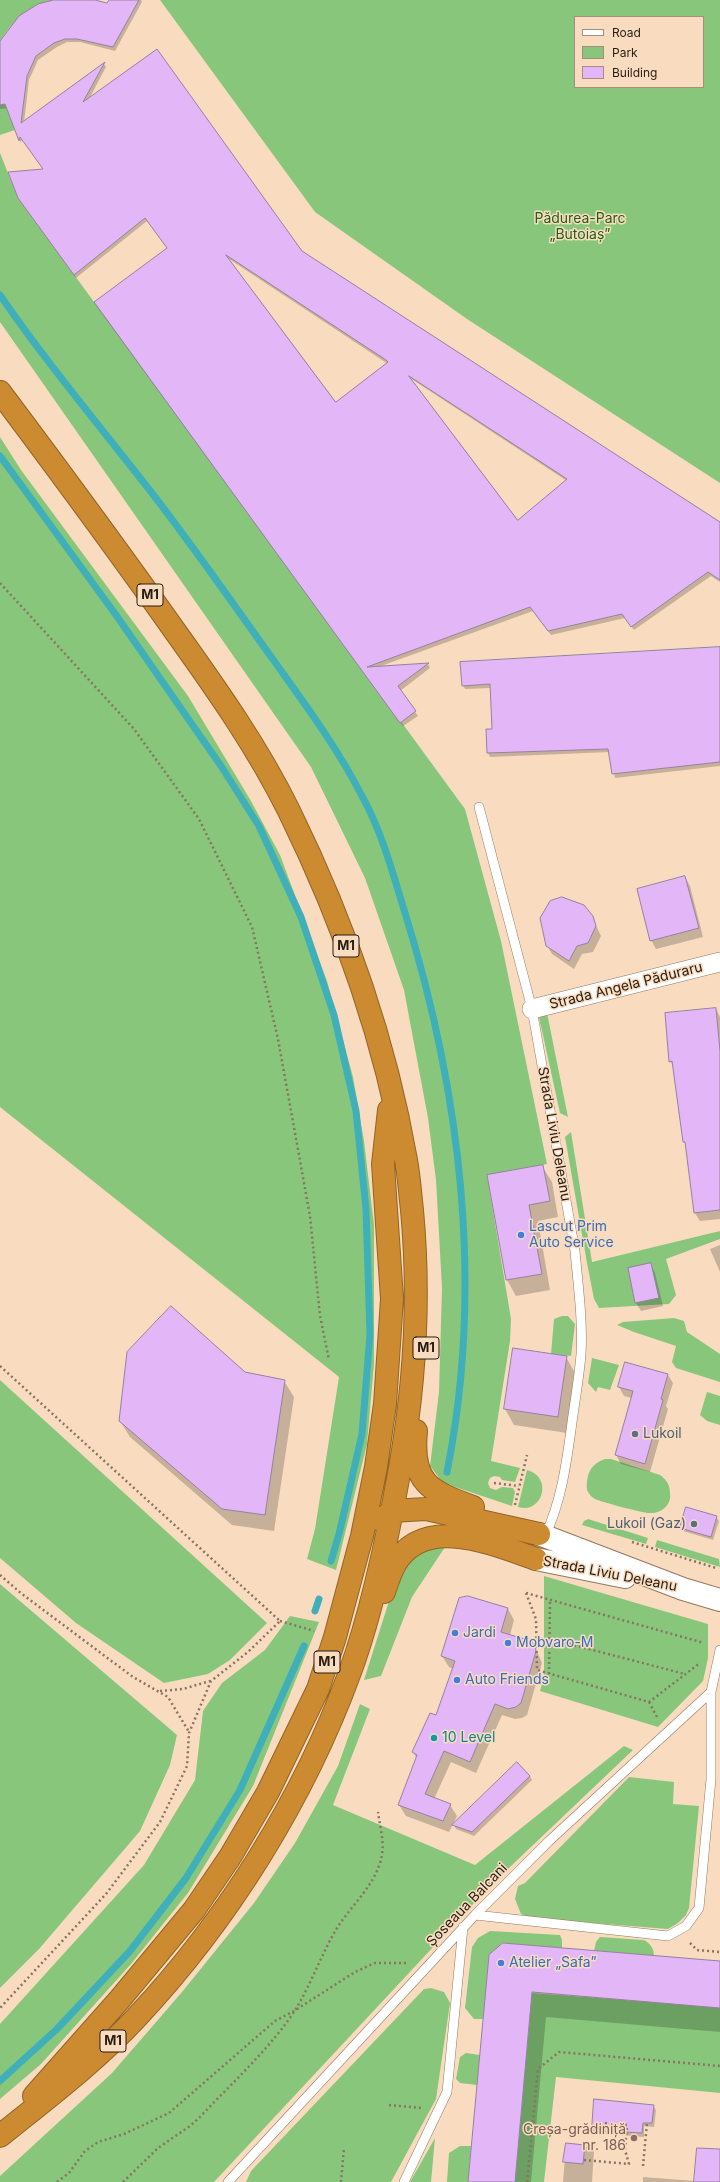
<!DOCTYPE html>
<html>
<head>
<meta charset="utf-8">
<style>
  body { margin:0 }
  #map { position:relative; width:720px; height:2182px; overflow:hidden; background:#f9dcc0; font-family:Inter,sans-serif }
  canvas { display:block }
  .legend { position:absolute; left:574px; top:16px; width:130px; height:72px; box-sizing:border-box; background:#f9dcc0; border:1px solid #a58f7a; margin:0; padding:5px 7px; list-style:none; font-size:12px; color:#261c12 }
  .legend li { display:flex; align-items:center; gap:8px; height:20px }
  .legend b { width:20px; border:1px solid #a58f7a }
</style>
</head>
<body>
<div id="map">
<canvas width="720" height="2182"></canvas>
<ul class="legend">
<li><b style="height:5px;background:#fff"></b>Road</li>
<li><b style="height:11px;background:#88c77b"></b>Park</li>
<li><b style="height:11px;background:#e2b6f7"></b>Building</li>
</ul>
</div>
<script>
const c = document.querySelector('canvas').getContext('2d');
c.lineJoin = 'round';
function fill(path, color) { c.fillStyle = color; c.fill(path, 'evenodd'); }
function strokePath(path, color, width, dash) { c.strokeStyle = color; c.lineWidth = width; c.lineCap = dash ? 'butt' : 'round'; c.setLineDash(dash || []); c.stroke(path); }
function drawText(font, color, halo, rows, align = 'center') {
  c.font = font + ' Inter,sans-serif'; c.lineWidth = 3; c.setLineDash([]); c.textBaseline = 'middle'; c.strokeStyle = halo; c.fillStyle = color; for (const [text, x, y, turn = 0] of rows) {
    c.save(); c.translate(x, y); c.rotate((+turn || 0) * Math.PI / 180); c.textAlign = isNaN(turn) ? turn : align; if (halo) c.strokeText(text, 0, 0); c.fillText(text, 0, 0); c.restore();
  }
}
fill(new Path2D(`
  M0,0h54c-25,6 -40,19 -54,41z
  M160,0h560v483l-253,-164 -152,-107zM575,17h128v70h-128z
  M5,104l10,26 -15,5v-30z
  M0,153l18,45 447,611 36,132 46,223 -60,11 24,144 -1,22 -19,120 29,7 -5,14 -13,-2 -2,-3 -6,-1 -4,2 -2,5 2,5 6,2 6,-3 11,1 2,4 -3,14 -69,-23 -13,-17 9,-74 3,-104 -6,-108 -8,-62 -24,-128 -39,-112 -54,-111 -311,-445z
  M0,437l21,33 167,226 63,105 29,54 47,126 26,96 11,64 10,84v139l-7,80 -31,126 -29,-11 8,-30 24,-152 -339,-270z
  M547,1013l21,104 -8,-4 -21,-96z
  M571,1132l21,130 128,-31v8l-54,20 10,36 -7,9 -70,4 -5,-9 -7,-36 -22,-126z
  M562,1316h6l7,8 -4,32 -20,-2 3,-35z
  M674,1318l10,3 3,11 33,22v28l-44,-14 -4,-6 4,-16 -42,-14 -17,-7 6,-3z
  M592,1358l27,7 -9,25 -12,-3 -2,5 -8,-9z
  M0,1380l267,243 -37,37 -22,14 -44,9 -88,-60 -76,-65z
  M707,1392l13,4v29l-13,-4 -7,-6z
  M605,1459h6l49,16c6,4 10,10 10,18 2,12 -9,21 -21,20 -7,0 -47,-11 -54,-14 -4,-2 -6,-5 -8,-9 -1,-15 3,-26 18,-31z
  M527,1470c27,7 15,45 -9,37z
  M588,1519l60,19 -2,6 -64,-19 2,-4z
  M657,1540l62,19 1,8 -65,-20z
  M445,1547l-33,50 -31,79 -17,4 32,-101 23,-29z
  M544,1576l164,48v34l-5,23 -45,46 -118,-36 4,-15z
  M0,1584l177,151 -7,30 -30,66 -101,118 -39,39z
  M290,1616l29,6 -66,164 -65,107 -57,71 -90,100 -41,35v-75l144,-159 51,-85 8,-69 19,-28 43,-33z
  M360,1704l10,5 -37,96 142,60 149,-119 9,4 -142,135 -277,297h-214v-6l112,-103 70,-81 72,-89 41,-60 43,-77z
  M629,1777l45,5 -1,22 26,2 -10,102 -3,7 -8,8 -10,6 -138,-11 -9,-4 -6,-15 3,-13 7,-3z
  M490,1931l70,4 2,5v8l-59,-5 -14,12 -6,64h-9l-9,-11 7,-61 6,-9z
  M600,1937l44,3c7,4 10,9 10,16l-60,-5 2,-9z
  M431,1988l13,4 6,11 -14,96 -45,83h-145l5,-11 173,-182z
  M532,1993l188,14v86l-164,-16 -12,105h-29z
  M466,2053l14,2 -3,30 -17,-2 -4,-4 4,-22z
  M435,2138l-4,44h-21z
  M460,2146h11l-3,36h-21l2,-29z`), '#88c77b');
fill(new Path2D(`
  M64,0h26l18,5 2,-5h31l1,2 -27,49 -35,-9h-13l-10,5 -19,13 -9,20 -5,43 80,-59 2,3 -17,32 212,153 419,271v59l-9,-6 -77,54 -9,-12 -74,17 -18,-24 -152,55 47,-2 2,4 -30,23 18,25 -15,10 -306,-419 71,-58 -21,-28 -71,57 -54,-75 22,-33 -22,-31 -1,4 -13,-35 -8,1v-66l20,-26zM226,257l162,107 -53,39zM410,378l157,103 -49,40z
  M720,648v118l-105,12 -5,-26 -120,5 -2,-4 5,-23 -2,-42 -26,1 -2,-4z
  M685,877l5,9 13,51 -47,12 -5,-9z
  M592,917l9,19 -8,16 -11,2 -8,15 -22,-15 -5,-9z
  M716,1009l4,8v202l-20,2 -5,-8 -8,-66 -3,-5 -10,-75 -4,-6z
  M542,1166l10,16 6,35 -20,4 12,69 -34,6 -9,-16 -19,-104z
  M720,1245v27l-10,-23z
  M650,1264l5,9 8,33 -22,5 -5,-8 -7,-34z
  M566,1357l9,16 -8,60 -53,-8 -9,-16z
  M626,1363l42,12 5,8 -7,23 2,3 -18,63 -29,-8 -5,-9 16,-57 -8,-2 -5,-9z
  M244,1373l40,8 10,16 -20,134 -42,-6 -102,-88 -10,-16z
  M716,1517l3,4 -6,19 -30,-9 -2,-4z
  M468,1597l40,12 6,11 -4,15 24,10 8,18 -15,52 -5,3 -7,1 -13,-4 -26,58 -25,-11 -17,37 16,6 7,11 -8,16 -43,-16 -7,-11 18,-46 -4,-7 24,-35 17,-48 -5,-2 -7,-11z
  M530,1776l2,4 -58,56 -18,-7 -2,-4z
  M503,1944l217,18v70l-174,-15 -15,165h-62z
  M653,2106l3,4 -2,17 -10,-1v11l-49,-4 -2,-4z
  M566,2144l26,3 2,4 -2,31h-29z
  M720,2150v32h-77v-5l52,4z`), '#0003');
strokePath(new Path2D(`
  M0,295c46,67 98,129 148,193 43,55 83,113 124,170 32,45 65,89 90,138 20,36 31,78 43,117 56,180 79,373 42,559
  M0,456l116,159 105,151 38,60 42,91 33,98 22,96 10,98 4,125 -8,100 -23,100 -8,27
  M315,1611l4,-12
  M0,2081l57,-52 73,-78 56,-73 54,-88 64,-144`), '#3fafba', 7);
const building = new Path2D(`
  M54,0h41l12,3 2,-3h30l-26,47 -36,-8h-12l-11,4 -18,13 -9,20 -6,47 84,-61 -22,40 74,-53 145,202 418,271v58l-12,-8 -77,55 -9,-13 -74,17 -18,-24 -163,60 62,-4 -31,23 18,25 -16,12 -306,-421 73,-54 -22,-30 -71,57 -56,-77 -10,-26 35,-3 -23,-32 -1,4 -14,-37 -5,1v-64l19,-25 19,-12zM226,255l160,105 2,2 -52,40zM409,376l158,103 -49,41z
  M720,647v115l-108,12 -4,-25 -121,4 -1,-24h6l-2,-45 -28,2 -2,-24z
  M685,876l14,52 -49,13 -13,-52z
  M562,897l22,8 9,11 3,10 -8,17 -11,3 -8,15 -23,-15 -6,-28 10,-17z
  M716,1008l4,43v159l-26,3 -9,-71h-2l-11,-81 -3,1 -4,-49z
  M543,1165l7,36 -21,4 13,69 -36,6 -19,-105z
  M651,1263l8,35 -24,5 -7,-35z
  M171,1306l74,66 40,8 -20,135 -43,-6 -103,-88 8,-69z
  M513,1348l54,8 -9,61 -54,-8z
  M625,1362l43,12 -7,25 2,1 -18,64 -30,-9 18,-64 -15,-4z
  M686,1507l31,9 -6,21 -31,-9z
  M468,1596l40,12 -7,24 30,9 4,4 1,6 -15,52 -5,4 -8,2 -13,-5 -25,58 -26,-11 -19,43 26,10 -8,17 -45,-16 19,-50 -5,-3 18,-39 6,2 19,-54 -14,-5 18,-58z
  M517,1762l13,14 -58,56 -20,-7z
  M503,1943l217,18v47l-188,-16 -17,190h-47l21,-227z
  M594,2099l60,6 -2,18h-9l-1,10 -50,-3z
  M566,2143l19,2 -2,19 -20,-2z
  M697,2148l23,1v33h-26z`);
fill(building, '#e2b6f7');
strokePath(building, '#95819f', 1);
const lane = new Path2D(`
  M479,807l53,202 43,242c3,34 8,69 6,103 -2,26 -7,51 -10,76 -5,36 -10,72 -26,106
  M475,1915l193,21 18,-10 13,-18 12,-129v-87
  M228,2182l247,-267 74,-74 162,-149 9,-42
  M404,2182l43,-90 16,-165`);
const street = new Path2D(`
  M532,1009l188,-47`);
const secondary = new Path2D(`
  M539,1534l144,55 37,11
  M536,1559l89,18`);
const highway = new Path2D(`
  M0,392c60,80 119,160 177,242 40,56 81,114 112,177 54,110 96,229 117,349 3,16 4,33 6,50 8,86 3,173 -12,258 -12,67 -27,141 -50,204 -46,126 -122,248 -214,346 -41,44 -89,80 -136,118
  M416,1431c-5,52 13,60 57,76
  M381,1520l11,-9 34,-2 113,25
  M384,1592c3,-9 6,-18 10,-26 28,-53 99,-22 142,-7
  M34,2096l86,-97 74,-89 36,-53 38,-65 50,-103 17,-52 27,-101 14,-69 9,-63 7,-105 -9,-135 6,-54`);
strokePath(lane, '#92785e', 10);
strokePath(street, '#92785e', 20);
strokePath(secondary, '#92785e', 24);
strokePath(highway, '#926426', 24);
strokePath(new Path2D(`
  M0,583l134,146 65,90 53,108 26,112 32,177 10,100 9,44
  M0,1366l280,255 -32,31 -37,29 -22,52 -2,33 -27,56 -54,72 -106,114
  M494,1483l25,3
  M515,1505l12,-50
  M632,1542l84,26
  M0,1575l22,19 111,83 35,20 21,35
  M526,1593l10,26 1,51 112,32 51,-39
  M526,1593l178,50
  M280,1621l34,10
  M550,1639l135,35
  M549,1674l1,-73
  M160,1691l23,-2 27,-8
  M649,1702l9,17
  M690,1943l7,7 23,2
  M389,2105l32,3
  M584,2160l45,4 -4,-14 2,-25 -24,-2
  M643,2166l4,-43
  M57,2182l12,-9 16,-22 13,-9 26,-8 45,-21 106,-92 19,-10 61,-39 20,-9h32
  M123,2182l35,-34 32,-22 9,-8c30,-32 62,-61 88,-96 21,-28 32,-64 50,-94 14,-22 35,-40 43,-65 6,-17 0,-35 -2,-51
  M341,2182l3,-34
  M527,2182l11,-113 21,-17 161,14`), '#877462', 2.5, [2, 3]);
strokePath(lane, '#fff', 9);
strokePath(street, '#fff', 19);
strokePath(secondary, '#fff', 22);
strokePath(highway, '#cc8b31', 22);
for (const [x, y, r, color] of [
  [521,1235,4,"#3f7fe0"],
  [635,1434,4,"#5c6f8a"],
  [694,1524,4,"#5c6f8a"],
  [455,1633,4,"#3f7fe0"],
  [508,1643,4,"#3f7fe0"],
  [457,1680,4,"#3f7fe0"],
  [434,1738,4,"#0f9aa8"],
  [501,1963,4,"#3f7fe0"],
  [634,2138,4,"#8d6e63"]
]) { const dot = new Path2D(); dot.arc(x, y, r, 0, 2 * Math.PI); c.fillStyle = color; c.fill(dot); strokePath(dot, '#f9dcc0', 1.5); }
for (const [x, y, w] of [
  [150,595,26],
  [346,946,26],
  [426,1348,26],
  [327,1662,26],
  [113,2041,26]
]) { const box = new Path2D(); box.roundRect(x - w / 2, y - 11, w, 22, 3); c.fillStyle = '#f9dcc0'; c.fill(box); strokePath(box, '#261c12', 1); }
drawText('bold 13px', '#261c12', null, [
  ["M1",150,595],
  ["M1",346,946],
  ["M1",426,1348],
  ["M1",327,1662],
  ["M1",113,2041]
]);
drawText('14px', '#236014', '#f9dcc0', [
  ["Pădurea-Parc",580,219],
  ["„Butoiaș”",580,235]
]);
drawText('14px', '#261c12', '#f9dcc0', [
  ["Strada Angela Păduraru",626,986,-14],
  ["Strada Liviu Deleanu",554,1134,80],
  ["Strada Liviu Deleanu",610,1574,11],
  ["Șoseaua Balcani",467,1905,-46]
]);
drawText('14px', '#366cbe', '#f9dcc0', [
  ["Lascut Prim",529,1227],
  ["Auto Service",529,1243],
  ["Jardi",463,1633],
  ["Mobvaro-M",516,1643],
  ["Auto Friends",465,1680],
  ["Atelier „Safa”",509,1963]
], 'left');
drawText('14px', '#4e5e75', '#f9dcc0', [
  ["Lukoil",643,1434],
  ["Lukoil (Gaz)",686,1524,"right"]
], 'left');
drawText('14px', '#0d838f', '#f9dcc0', [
  ["10 Level",442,1738]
], 'left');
drawText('14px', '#785e54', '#f9dcc0', [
  ["Creșa-grădiniță",626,2130],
  ["nr. 186",626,2146]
], 'right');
</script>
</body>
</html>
